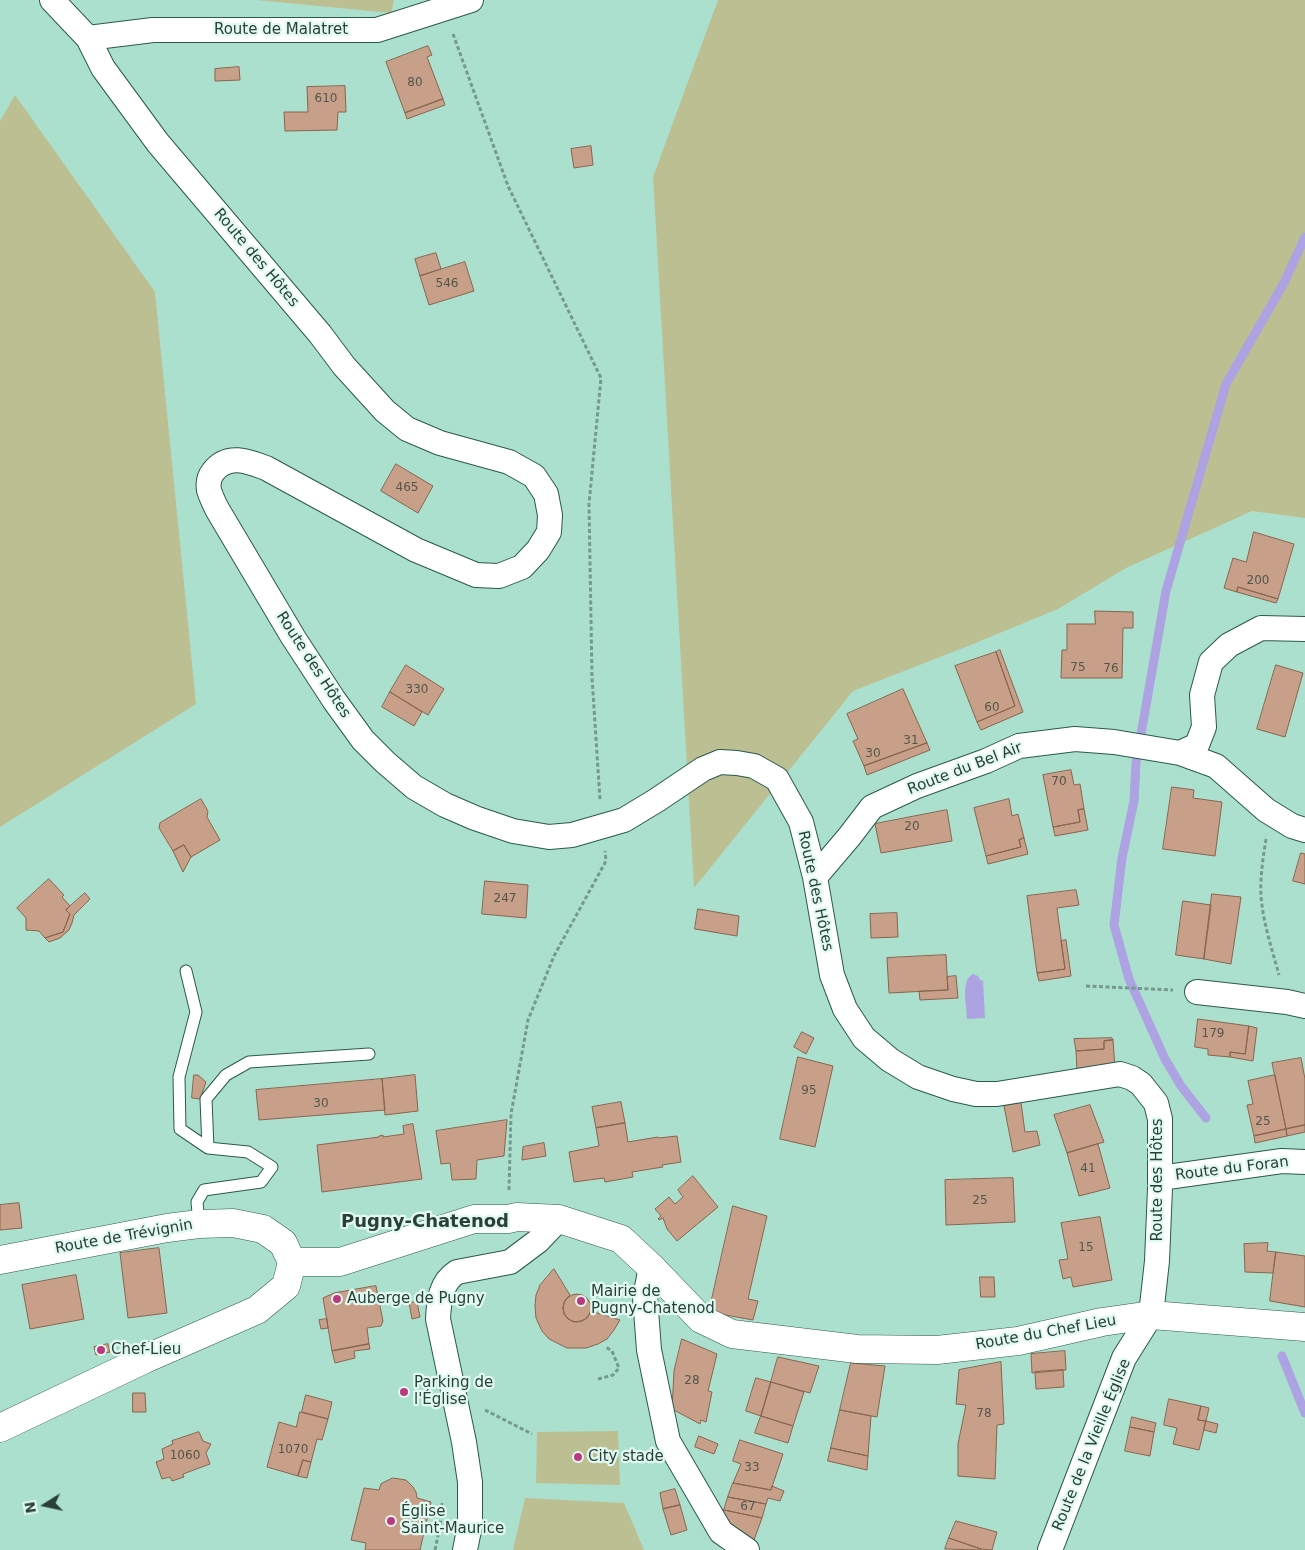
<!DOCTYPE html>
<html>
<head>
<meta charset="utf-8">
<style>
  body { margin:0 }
  #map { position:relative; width:1305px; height:1550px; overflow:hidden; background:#ace0ce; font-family:"DejaVu Sans",sans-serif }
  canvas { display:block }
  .north { position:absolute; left:20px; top:1480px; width:50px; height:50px; -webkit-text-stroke:4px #e1faf1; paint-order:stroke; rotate:260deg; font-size:14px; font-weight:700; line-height:20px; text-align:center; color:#2a3f38 }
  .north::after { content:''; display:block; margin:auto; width:18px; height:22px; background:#2a3f38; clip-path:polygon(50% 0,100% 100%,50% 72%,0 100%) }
</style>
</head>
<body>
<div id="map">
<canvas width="1305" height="1550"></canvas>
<div class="north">N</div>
</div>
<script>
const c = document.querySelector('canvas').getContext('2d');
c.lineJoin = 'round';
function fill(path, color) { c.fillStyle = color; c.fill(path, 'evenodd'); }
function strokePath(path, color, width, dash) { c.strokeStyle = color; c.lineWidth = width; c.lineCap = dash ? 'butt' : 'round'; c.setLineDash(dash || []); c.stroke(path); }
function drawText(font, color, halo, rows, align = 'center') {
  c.font = font + ' "DejaVu Sans",sans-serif'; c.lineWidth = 4.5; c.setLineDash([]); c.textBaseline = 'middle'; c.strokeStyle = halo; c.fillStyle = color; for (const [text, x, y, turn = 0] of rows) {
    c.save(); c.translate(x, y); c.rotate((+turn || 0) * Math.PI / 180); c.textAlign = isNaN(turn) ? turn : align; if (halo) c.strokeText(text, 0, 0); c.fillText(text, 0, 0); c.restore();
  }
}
fill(new Path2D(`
  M257,0h137l-3,13z
  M718,0h587v518l-53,-7 -126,57 -68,41 -90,37 -115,45 -159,197 -41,-711z
  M15,95l140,197 41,412 -196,123v-706z
  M618,1431l2,54 -84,-2 1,-51z
  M525,1498l99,5 20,47h-131z`), '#bbbf92');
fill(new Path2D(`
  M973,974l5,2 3,5 2,-1 2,38 -18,1c0,-12 -7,-39 6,-45z`), '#ada2e2');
strokePath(new Path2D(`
  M1206,1118l-25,-32 -16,-27 -36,-80 -15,-54 8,-67 12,-57 2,-38 30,-172 60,-207 58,-101 21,-46
  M1282,1356l23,57`), '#ada2e2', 9);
const building = new Path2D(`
  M428,46l4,9 -5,2 16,42 -38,14 -19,-51z
  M239,67l1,13 -25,1v-12z
  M345,86l1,26h-8l-1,18 -52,1 -1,-19h24l-1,-25z
  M443,99l2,6 -38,14 -2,-6z
  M591,146l2,19 -19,3 -3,-19z
  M436,253l5,16 -21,7 -5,-17z
  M465,262l9,29 -45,14 -9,-29z
  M396,464l37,22 -15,27 -37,-22z
  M1254,532l40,12 -16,55 -40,-12 -1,5 -13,-4 9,-30 13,4z
  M1238,587l40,12 -2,4 -39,-11z
  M1095,611l38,1v16h-10l-1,50h-61l1,-28h5v-26h28z
  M1000,650l23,62 -42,18 -4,-8 38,-16 -19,-54z
  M996,652l19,54 -38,16 -22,-56z
  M406,665l38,24 -16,26 -38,-23z
  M1276,665l27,8 -18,64 -28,-8z
  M903,689l24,54 -63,23 -11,-25 5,-2 -11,-25z
  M390,692l32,20 -8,14 -32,-19z
  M927,743l3,7 -63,25 -3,-9z
  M1071,770l3,15 6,-1 4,25 -6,1 2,12 -27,5 -10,-52z
  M1172,787l22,3 -1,8 29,4 -7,54 -52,-7z
  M201,799l7,12 -1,6 13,23 -29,17 -7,-12 -11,6 -14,-23 1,-5z
  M1009,799l3,17 6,-2 6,24 -5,2 2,7 -35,9 -12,-48z
  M1084,809l4,21 -33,6 -2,-9 27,-5 -2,-12z
  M947,810l5,31 -71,12 -6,-29z
  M1024,838l4,16 -40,10 -2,-8 35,-9 -2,-7z
  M184,845l7,12 -8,15 -10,-21z
  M1301,853l4,1v30l-12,-3z
  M49,879l15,16 -2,2 8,9 -4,4 4,4 -7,18 -18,6 -6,-7 -13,-1v-12l-9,-10z
  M485,881l43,4 -2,33 -44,-4z
  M1076,890l3,15 -22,3 8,61 -28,4 -10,-77z
  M85,893l5,6 -16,16 -2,8 -3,7 -9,8 -11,4 -4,-4 18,-6 7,-18 -4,-4z
  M1212,894l29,3 -10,67 -27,-5z
  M1183,901l28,4 -7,54 -28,-4z
  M698,909l41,7 -2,20 -42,-7z
  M897,913l1,24 -27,1 -1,-24z
  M1066,940l5,36 -32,5 -2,-8 28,-4 -4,-28z
  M946,955l2,35 -59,3 -2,-35z
  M956,976l2,22 -38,2 -1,-9 29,-1 -1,-13z
  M1198,1019l51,7 -4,28 -15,-2v5l-22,-2v-6l-13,-2z
  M1249,1026l8,2 -4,33 -23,-4v-5l15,2z
  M802,1032l12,6 -8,16 -12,-7z
  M1112,1038l1,2 -9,1v8l-28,2 -2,-12z
  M1113,1040l2,28 -38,3 -1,-20 28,-2v-8z
  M798,1057l35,9 -18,81 -35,-8z
  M1301,1058l4,21v46l-19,4 -14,-66z
  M194,1075h4l8,7 -6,17 -8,-1z
  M415,1075l3,36 -33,4 -3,-36z
  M1275,1075l11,54 -32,7 -7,-31 6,-1 -5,-23z
  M382,1079l3,31 -126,10 -3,-30z
  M621,1102l4,21 -29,5 -4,-21z
  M1021,1103l4,29 12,-1 3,14 -27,7 -9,-46z
  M1090,1105l14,37 -37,11 -13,-38z
  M507,1120l-3,36 -27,4 -1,19 -24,1 -2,-17 -9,1 -5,-33z
  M625,1123l3,19 30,-5 1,1 18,-2 4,26 -19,3 1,2 -31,5 1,5 -28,5 -1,-4 -30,4 -5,-30 30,-6 -3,-18z
  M413,1124l9,55 -100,13 -5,-47 62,-8v-1l4,-1v2l21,-3 -1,-8z
  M1305,1125v7l-18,4 -1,-7z
  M1286,1129l1,7 -32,7 -1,-7z
  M544,1143l2,13 -24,4 1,-13z
  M1098,1144l12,44 -31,8 -12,-43z
  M693,1176l25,31 -41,34 -10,-12 -4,-11 -4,2 -1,-1 3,-3 -6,-7 14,-12 6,7 8,-7 -5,-7z
  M1013,1178l2,44 -69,3 -1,-45z
  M19,1203l3,25 -22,2v-25z
  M733,1206l34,10 -19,83 10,2 -5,19 -44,-8z
  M1100,1217l12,63 -39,7 -2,-10 -8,2 -4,-19 9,-1 -7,-36z
  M1268,1243l-1,8 9,1 -3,21 -28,-1 -1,-28z
  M159,1248l8,65 -39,5 -8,-65z
  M1276,1252l29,4v51l-35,-6z
  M554,1269l16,26 -5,5 -2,7 1,7 4,5 6,3 7,-1 6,-3 4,-7 29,9 -6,10 -7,9 -9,5 -12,4h-19l-18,-9 -7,-8 -6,-13 -1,-12 1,-11 4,-10z
  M76,1275l8,44 -54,10 -8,-44z
  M980,1277h14l1,20h-14z
  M376,1286l7,35 -2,5 -14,2 2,16 -37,7 -9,-53 11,-5z
  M563 1308a14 14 0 1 1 28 0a14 14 0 1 1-28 0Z
  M417,1302l3,15 -8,2 -3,-16z
  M327,1319l1,9 -7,1 -2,-9z
  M682,1339l35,15 -9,37 4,1 -6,30 -5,-2 -1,4 -28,-15 2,-38z
  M108,1344l2,8 -14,3 -2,-8z
  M369,1344l1,5 -16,2 1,7 -20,5 -3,-12z
  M1065,1351l1,19 -34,3 -1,-19z
  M778,1357l41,9 -9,27 -39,-11z
  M1001,1362l3,62 -7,1 -2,54 -37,-3v-32l8,-39 -10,-1 3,-34z
  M851,1363l34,3 -8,51 -37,-7z
  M1063,1370l1,17 -28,2 -1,-17z
  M756,1378l15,4 -10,34 -15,-5z
  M771,1382l33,10 -11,34 -32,-10z
  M133,1393h12l1,19h-13z
  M306,1395l26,7 -4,17 -26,-7z
  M1169,1399l32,7 -3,14 8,1 -7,29 -26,-6 4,-16 -13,-3z
  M1201,1406l8,2 -3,13 -8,-1z
  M840,1410l31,6 -3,40 -37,-8z
  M300,1412l28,7 -6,21 -5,-1 -6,23 -8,-2 -5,16 -31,-9 12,-45 17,5z
  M761,1416l32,10 -5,17 -33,-10z
  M1132,1417l24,6 -2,9 -24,-5z
  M1206,1421l12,3 -2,9 -12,-3z
  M1130,1427l24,5 -4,24 -25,-5z
  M199,1432l4,9 8,3 -5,9 4,11 -27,10 1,3 -12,4 -2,-4 -8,2 -6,-17 8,-3 -2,-10 11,-5 -1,-3z
  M699,1436l19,8 -4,10 -19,-7z
  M740,1440l43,14 -12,36 -38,-7 8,-19 -8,-3z
  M831,1448l37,8 -1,14 -39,-9z
  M303,1460l8,2 -4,16 -9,-2z
  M393,1478l13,2 7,7 3,5 1,6 14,4 -11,48h-55l1,-7 -15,-3 13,-52 15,2 2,-6z
  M733,1483l38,7 1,-4 12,5 -4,10 -12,-3 -2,6 -38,-7z
  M675,1489l5,16 -17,4 -3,-16z
  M728,1497l38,7 -4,14 -38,-8z
  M680,1505l7,25 -16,5 -8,-26z
  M724,1510l38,8 -8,22 -34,-19z
  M956,1521l41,11 -5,18 -11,-1 -32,-11z
  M949,1538l32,11v1l-36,-1z`);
fill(building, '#c89f88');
strokePath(building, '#89644e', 1);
const service = new Path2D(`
  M186,971l10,41 -17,65 1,52 28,19 40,4 24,15 -11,15 -57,8 -7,12 2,22
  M208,1148l-2,-49 20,-24 23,-13 120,-8`);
const minor = new Path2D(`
  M52,0l36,38 15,30 55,75 162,191 24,32 41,45 22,18 33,14 69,19 25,14 12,18 4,21 -1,17 -11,18 -16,17 -23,9 -23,-1 -60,-25 -150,-82c-18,-7 -39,-15 -53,4 -4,5 -5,12 -4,18 2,7 5,13 8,19l76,128 41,63 29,40 22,22 29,25 31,18 30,13 38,13 36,6 23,-2 52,-15 33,-20 46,-31 17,-7 17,1 17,3 23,13 24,43 14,55 17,98 13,34 19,29 26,22 28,17 35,12 23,5h21l123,-20 12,4 9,6 15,19 4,16v69l-3,73 -6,54 -27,43 -74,192
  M88,38l65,-8h224l94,-30
  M1180,753l17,-8 7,-18 -2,-32 9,-33 18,-17 32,-17 44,1
  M815,877l34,-40 23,-30 45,-21 69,-25 33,-15 56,-7 39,3 66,11 36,13 50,44 26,16 13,4
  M1197,992l90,10 18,4
  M1160,1178l122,-17 23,1
  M651,1267l-6,30 4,53 19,91 53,91 26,18
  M465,1550l5,-25v-43l-6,-40 -26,-123c1,-18 2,-36 19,-47l53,-10 28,-21 21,-22`);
const tertiary = new Path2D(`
  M0,1260l167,-32 32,-4 34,-1 30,6 20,14 9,19
  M292,1262h48l134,-43h34l9,-2 42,2 62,20 30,28 50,52 31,15 125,15 80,1 81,-9 84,-19 49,-7 154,12
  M0,1428l145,-69 112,-49 29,-24 6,-24`);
strokePath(service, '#295a4c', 13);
strokePath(minor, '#295a4c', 26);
strokePath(tertiary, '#295a4c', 29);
strokePath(new Path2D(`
  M453,34l55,152 93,192 -12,126 3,173 8,123
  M1266,839c-3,19 -6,38 -5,57 2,27 11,53 18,79
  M1086,986l87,4
  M509,1190l2,-76 17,-94 26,-64 52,-95 -1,-10
  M598,1379l15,-4 6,-7 -7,-17 -6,-4
  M485,1410l47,24
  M435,1550l5,-24 2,-23`), '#739a8c', 3, [4, 2.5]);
strokePath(service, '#fff', 11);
strokePath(minor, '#fff', 24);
strokePath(tertiary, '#fff', 28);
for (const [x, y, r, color] of [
  [337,1299,5,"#bd397f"],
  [581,1301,5,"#bd397f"],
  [101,1350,5,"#bd397f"],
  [404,1392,5,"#bd397f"],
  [578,1457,5,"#bd397f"],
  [391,1521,5,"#bd397f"]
]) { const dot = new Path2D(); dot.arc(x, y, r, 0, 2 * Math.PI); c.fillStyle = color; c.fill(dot); strokePath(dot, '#e1faf1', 2); }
drawText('12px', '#52574c', null, [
  ["80",415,83],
  ["610",326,99],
  ["546",447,284],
  ["465",407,488],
  ["200",1258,581],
  ["75",1078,668],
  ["76",1111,669],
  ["330",417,690],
  ["60",992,708],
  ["31",911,741],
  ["30",873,754],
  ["70",1059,782],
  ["20",912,827],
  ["247",505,899],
  ["179",1213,1034],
  ["95",809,1091],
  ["30",321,1104],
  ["25",1263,1122],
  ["41",1088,1169],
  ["25",980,1201],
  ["15",1086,1248],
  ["28",692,1381],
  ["78",984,1414],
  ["1070",293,1450],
  ["1060",185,1456],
  ["33",752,1468],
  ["67",748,1507]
]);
drawText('15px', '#2a3f38', '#e1faf1', [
  ["Route de Malatret",281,30],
  ["Route des Hôtes",256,258,50],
  ["Route des Hôtes",313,665,57],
  ["Route du Bel Air",965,769,-21],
  ["Route des Hôtes",815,891,78],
  ["Route du Foran",1232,1169,-7],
  ["Route des Hôtes",1158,1180,-90],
  ["Route de Trévignin",124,1237,-10],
  ["Route du Chef Lieu",1046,1333,-10],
  ["Route de la Vieille Église",1092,1445,-68]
]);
drawText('15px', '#2a3f38', '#e1faf1', [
  ["Mairie de",591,1292],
  ["Pugny-Chatenod",591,1309],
  ["Auberge de Pugny",347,1299],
  ["Chef-Lieu",111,1350],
  ["Parking de",414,1383],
  ["l'Église",414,1400],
  ["City stade",588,1457],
  ["Église",401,1512],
  ["Saint-Maurice",401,1529]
], 'left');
drawText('bold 18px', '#2a3f38', '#e1faf1', [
  ["Pugny-Chatenod",425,1222]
]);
</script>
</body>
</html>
